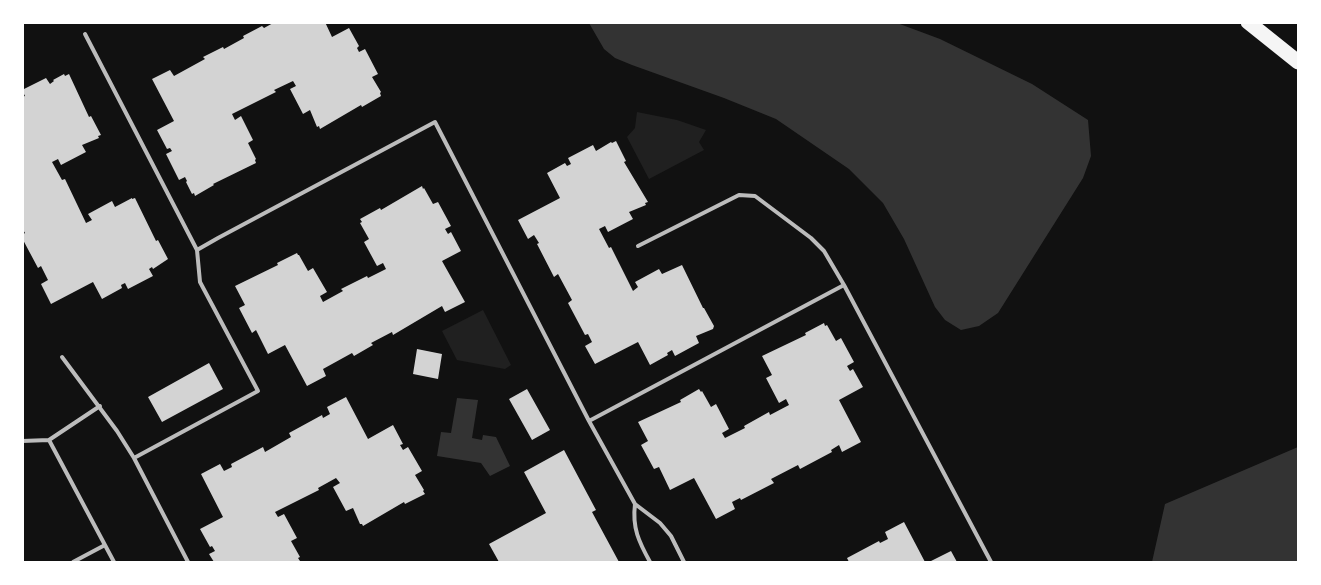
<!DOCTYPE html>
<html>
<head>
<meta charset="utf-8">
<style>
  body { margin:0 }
  #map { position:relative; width:1321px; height:585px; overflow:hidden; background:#111; font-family:Commissioner,sans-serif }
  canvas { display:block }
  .frame { position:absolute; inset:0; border:24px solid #fff; pointer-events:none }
</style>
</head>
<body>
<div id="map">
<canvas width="1321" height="585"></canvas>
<div class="frame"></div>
</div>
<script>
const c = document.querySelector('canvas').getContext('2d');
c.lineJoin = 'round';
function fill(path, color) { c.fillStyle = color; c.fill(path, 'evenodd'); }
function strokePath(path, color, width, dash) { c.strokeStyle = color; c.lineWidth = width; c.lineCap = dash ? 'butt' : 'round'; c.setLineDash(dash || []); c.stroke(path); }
fill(new Path2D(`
  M637,112l40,8 29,10 -7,12 5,8 -55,29 -22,-42 8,-9z
  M483,310l28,55 -6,4 -48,-9 -15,-29z`), '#202020');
fill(new Path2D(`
  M589,23h308l43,16 92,45 56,36 3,36 -8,22 -85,135 -19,13 -18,4 -16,-10 -10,-13 -31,-68 -21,-36 -34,-34 -73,-50 -52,-21 -92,-33 -17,-7 -11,-9z
  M457,398l21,2 -6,38 10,2 1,-5 13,2 14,29 -20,10 -9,-13 -44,-7 4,-24 10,1z
  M1298,447v115h-146l13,-58z`), '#333');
fill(new Path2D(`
  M275,22h50l7,15 17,-9 10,18 -2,2 2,4 6,-3 13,25 -6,3 9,15 -1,1 1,3 -19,11 -1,-2 -41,24 -1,-3 -2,1 -7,-17 -7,4 -13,-25 6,-3 -3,-5 -19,9 2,2 -44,22 3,6 6,-4 12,24 -5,3 8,16 -1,1 1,3 -43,21 1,1 -19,11 -1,-3 -2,1 -6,-12 1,-1 -2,-4 -6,3 -13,-26 6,-3 -2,-3 -3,1 -10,-19 17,-9 -22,-42 18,-9 4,6 31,-17 -2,-2 20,-10 1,2 20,-11 -1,-2 19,-10 2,2z
  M64,74l1,2 4,-2 20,43 2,-1 10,19 -3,1 1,2 -17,7 4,7 -25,13 -3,-6 -6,3 10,18 3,-1 21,44 6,-3 -4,-6 24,-13 3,6 17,-9v1l3,-1 21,43 2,-1 10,19 -15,10 -1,-2 -3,2 4,7 -25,13 -3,-6 -4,2 1,3 -20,11 -9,-17 -42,22 -10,-20 7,-4 -7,-14 -3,2 -16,-30v-3l3,-2 -3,-5v-131l3,-1 -3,-6 24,-12 4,6 4,-3 -1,-1z
  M616,141l10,20 -2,1 24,40 -3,1 1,2 -17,7 4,7 -25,13 -3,-6 -6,3 10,19 2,-1 22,44 5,-4 -3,-5 24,-13 3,5 20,-9 21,43h1l10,18 -1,3 -17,7 3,7 -24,13 -3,-6 -5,3 1,2 -18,10 -12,-23 -43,22 -10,-18 7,-4 -4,-8 -3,1 -17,-32 4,-3 -14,-26 -4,3 -17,-33 2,-1 -5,-8 -6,4 -10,-19 42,-22 -13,-25 18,-10 2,3 4,-2 -3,-6 25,-13 3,6 15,-9 1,1z
  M422,186l1,3 1,-1 9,16 5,-2 13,24 -6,3 3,5 3,-2 10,19 -19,10 23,41 -20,10 -3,-6 -49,29 -1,-3 -21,11 2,2 -19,11 -2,-3 -29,16 3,7 -19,10 -22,-41 -17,9 -12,-24 -4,3 -13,-25 6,-3 -10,-19 43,-21 -1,-2 20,-10 1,2h1l9,16 5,-3 14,24 -7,4 3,6 20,-11 -2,-2 26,-13 1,2 18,-9 -3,-6 -6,3 -13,-24 5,-3 -9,-16 2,-1 -2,-3 20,-11 1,2z
  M824,323l1,3 2,-1 9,16 5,-3 13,24 -7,4 3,5 3,-2 10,18 -24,13 22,42 -19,10 -3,-7 -8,5 1,2 -32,17 -2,-4 -27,14 3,4 -33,17 -1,-2 -8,4 3,7 -19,10 -22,-41 -24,12 -11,-23 -5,2 -13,-24 7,-4 -10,-19 43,-20 -1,-2 19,-11 2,3 1,-1 9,16 5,-3 13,25 -7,4 3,5 20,-10 -1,-2 25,-14 1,3 19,-10 -3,-6 -7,4 -13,-25 6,-3 -10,-19 44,-21 -1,-2z
  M417,349l25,5 -4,25 -25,-5z
  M209,363l14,26 -61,33 -14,-25z
  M527,389l23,41 -18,10 -23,-41z
  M346,397l22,42 25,-14 10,19 -3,1 3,5 5,-3 14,24 -7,4 9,15 -1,1 2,3 -20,10 -1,-2 -41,24 -1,-2h-2l-7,-16 -7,3 -13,-24 7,-4 -4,-5 -18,10 1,2 -44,22 3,5 6,-3 13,24 -6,3 9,16 -2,1 2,3 -4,1h-82l-5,-8 6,-3 -3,-5 -2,1 -10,-18 23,-12 -22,-43 19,-10 4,7 8,-4 -1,-3 32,-17 2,5 26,-15 -2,-4 33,-18 1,3 7,-4 -3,-7z
  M564,450l32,60 -4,2 27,50h-120l-10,-18 57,-31 -22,-41z
  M904,522l21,40h-76l-2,-4 32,-17 1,2 8,-4 -3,-7z
  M951,551l6,11h-28z`), '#d3d3d3');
strokePath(new Path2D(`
  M85,34l112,216 3,32 58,109 -124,67
  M638,246l101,-51 16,1 56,42 13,13 20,34 147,277
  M197,250l21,-12 217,-116 154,299 46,83 25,19 11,13 13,26
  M62,357l55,74 17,27 54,104
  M589,421l255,-136
  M49,440l51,-34
  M22,441l27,-1 65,122
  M635,504c-3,24 4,38 15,58
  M73,562l32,-17`), '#bcbcbc', 4);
strokePath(new Path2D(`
  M1248,22l50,40`), '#f5f5f5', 15);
</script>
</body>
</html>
